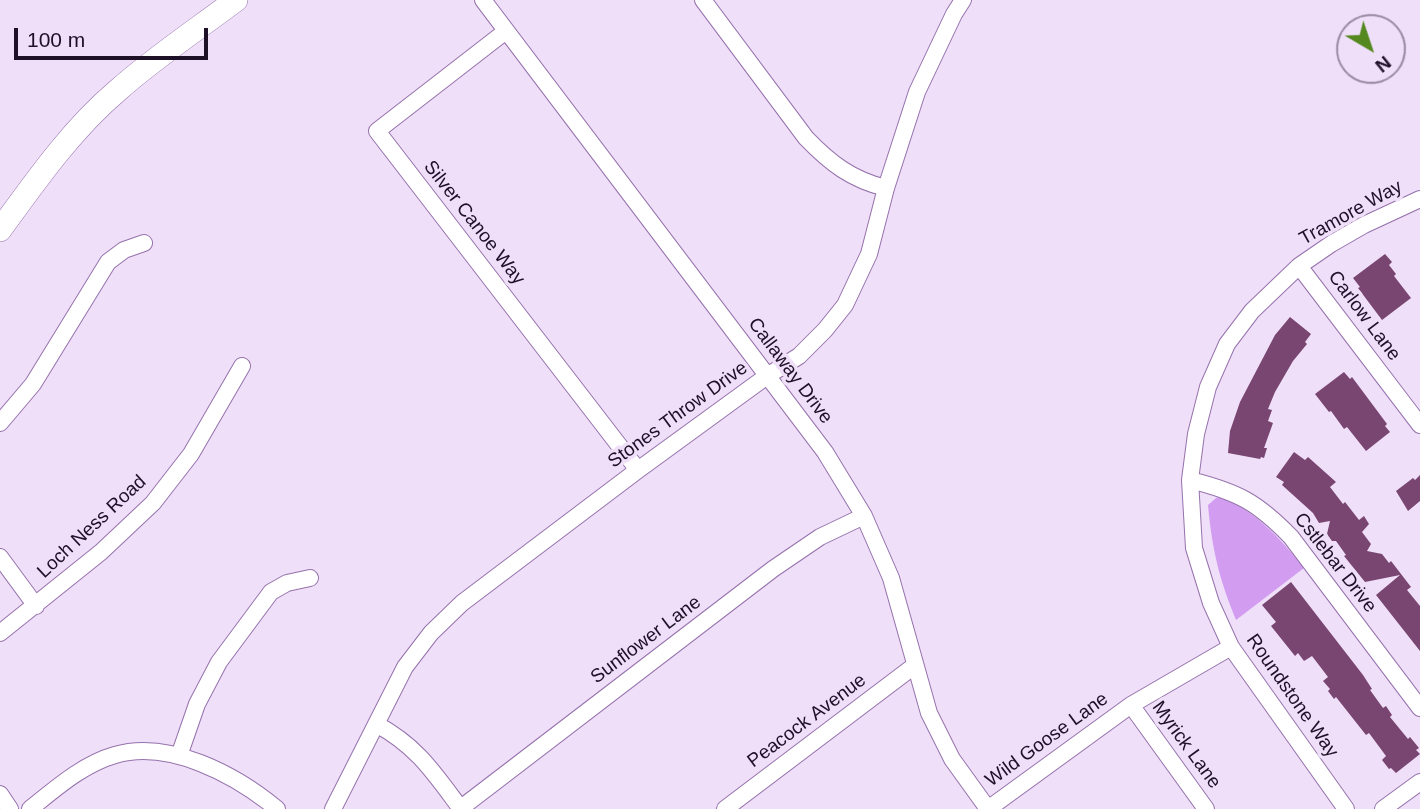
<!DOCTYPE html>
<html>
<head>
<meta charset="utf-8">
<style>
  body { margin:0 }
  #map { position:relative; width:1420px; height:809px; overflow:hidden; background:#efdff9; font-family:Arial,sans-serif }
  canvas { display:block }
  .north { position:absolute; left:1336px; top:14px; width:70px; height:70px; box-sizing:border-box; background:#efdff9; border:2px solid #9b8ca5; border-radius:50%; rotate:141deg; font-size:19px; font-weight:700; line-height:28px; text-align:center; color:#1e1026 }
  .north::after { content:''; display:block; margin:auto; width:24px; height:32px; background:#55881f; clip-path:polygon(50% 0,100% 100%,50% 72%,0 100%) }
  .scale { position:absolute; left:14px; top:28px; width:194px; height:32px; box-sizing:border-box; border:4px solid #1e1026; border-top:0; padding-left:9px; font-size:21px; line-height:24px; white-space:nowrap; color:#1e1026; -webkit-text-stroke:5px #efdff9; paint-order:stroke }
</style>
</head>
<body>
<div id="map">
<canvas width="1420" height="809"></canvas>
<div class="north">N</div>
<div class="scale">100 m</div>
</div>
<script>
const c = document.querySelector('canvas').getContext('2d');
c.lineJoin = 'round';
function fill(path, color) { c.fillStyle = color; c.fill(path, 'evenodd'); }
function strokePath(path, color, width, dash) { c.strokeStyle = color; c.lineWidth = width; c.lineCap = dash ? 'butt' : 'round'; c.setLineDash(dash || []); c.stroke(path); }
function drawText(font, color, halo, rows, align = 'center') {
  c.font = font + ' Arial,sans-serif'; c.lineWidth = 7; c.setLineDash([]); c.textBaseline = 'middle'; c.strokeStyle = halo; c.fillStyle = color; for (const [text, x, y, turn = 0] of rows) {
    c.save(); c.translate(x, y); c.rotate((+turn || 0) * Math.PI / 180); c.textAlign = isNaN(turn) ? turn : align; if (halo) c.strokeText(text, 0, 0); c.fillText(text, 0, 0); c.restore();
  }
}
fill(new Path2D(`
  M1221,496c36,17 59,42 83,72l-68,52c-17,-41 -24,-71 -28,-115l8,-7z`), '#d29df1');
fill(new Path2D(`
  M1385,254l7,8 -3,3 7,9 -2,2 17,22 -29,22 -24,-32 2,-1 -7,-9z
  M1290,317l21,17 -6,8 2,2 -14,17 -18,31 -7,17 4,1 -4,11 5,2 -9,25h3l-3,10 -3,-1 -1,2 -32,-6 2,-22 10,-29 35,-67z
  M1344,372l6,7 2,-2 35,47 -2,2 5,6 -24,19 -19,-24 -3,2 -13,-18 -2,1 -14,-18z
  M1294,452l11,8 3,-3 28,25 -6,5 13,17 2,-2 14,18 5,-4 5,8 -7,8 9,12 -4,7 15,3 7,9 2,-2 20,26 -4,3 13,16v45l-44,-56 24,-20 -35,7 -21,-26 2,-1 -10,-14h-4l-5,-7 3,-13 -11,2 -6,-10 -31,-28 2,-3 -8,-5z
  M1420,475v26l-12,10 -12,-20 17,-13 2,2z
  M1291,582l72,93 9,14 -2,1 13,18 3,-2 6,9 -2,2 18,22 2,-2 9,11 -3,2 4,4 -24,19 -5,-5 -2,1 -7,-9 4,-4 -17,-23 -3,2 -30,-38 -2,2 -6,-8 2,-2 -7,-8 5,-4 -16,-21 -8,5 -6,-8 -3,3 -24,-30 5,-4 -14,-17z`), '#794571');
const street = new Path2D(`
  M483,0l342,452 39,64 27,62 38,135 23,46 36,50 143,-104 100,-58
  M703,0l103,138c24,25 46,42 80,50
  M506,31l-129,100 261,339
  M1299,266l121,159
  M0,423l33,-39 75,-122 16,-12 20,-7
  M1190,480c48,12 67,22 101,57l129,171
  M0,557l36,49
  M0,633l101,-81 52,-49 38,-49 51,-88
  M1131,705l75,104
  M376,724c41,22 58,49 85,85
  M179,756l18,-52 22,-42 52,-70 16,-9 23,-5
  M0,794l10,15
  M461,808l312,-239 47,-32 44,-21
  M30,809c25,-20 53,-45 85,-54 54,-16 121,20 162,54
  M333,809l72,-142 26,-34 31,-30 176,-133 129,-94 32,-20 26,-26 20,-25 24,-51 17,-66 31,-96 37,-78 9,-14
  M725,809l189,-143
  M1346,809l-115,-162 -20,-44 -17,-55 -4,-68 6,-46 12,-47 19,-43 25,-33 47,-45 32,-22 33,-19 56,-26
  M1383,809l37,-27`);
const secondary = new Path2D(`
  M0,230c35,-48 71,-100 117,-139 37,-33 79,-61 119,-91`);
strokePath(street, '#9672ac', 18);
strokePath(secondary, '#9672ac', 24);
strokePath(street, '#fff', 16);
strokePath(secondary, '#fff', 23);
drawText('19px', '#1e1026', '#efdff9', [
  ["Tramore Way",1351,213,-29],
  ["Silver Canoe Way",474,223,52],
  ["Carlow Lane",1364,316,53],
  ["Callaway Drive",790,371,53],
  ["Stones Throw Drive",678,415,-36],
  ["Loch Ness Road",92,527,-43],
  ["Cstlebar Drive",1335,563,52],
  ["Sunflower Lane",646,640,-37],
  ["Roundstone Way",1292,696,55],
  ["Peacock Avenue",807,721,-37],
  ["Wild Goose Lane",1047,740,-36],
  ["Myrick Lane",1186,745,54]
]);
</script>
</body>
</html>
